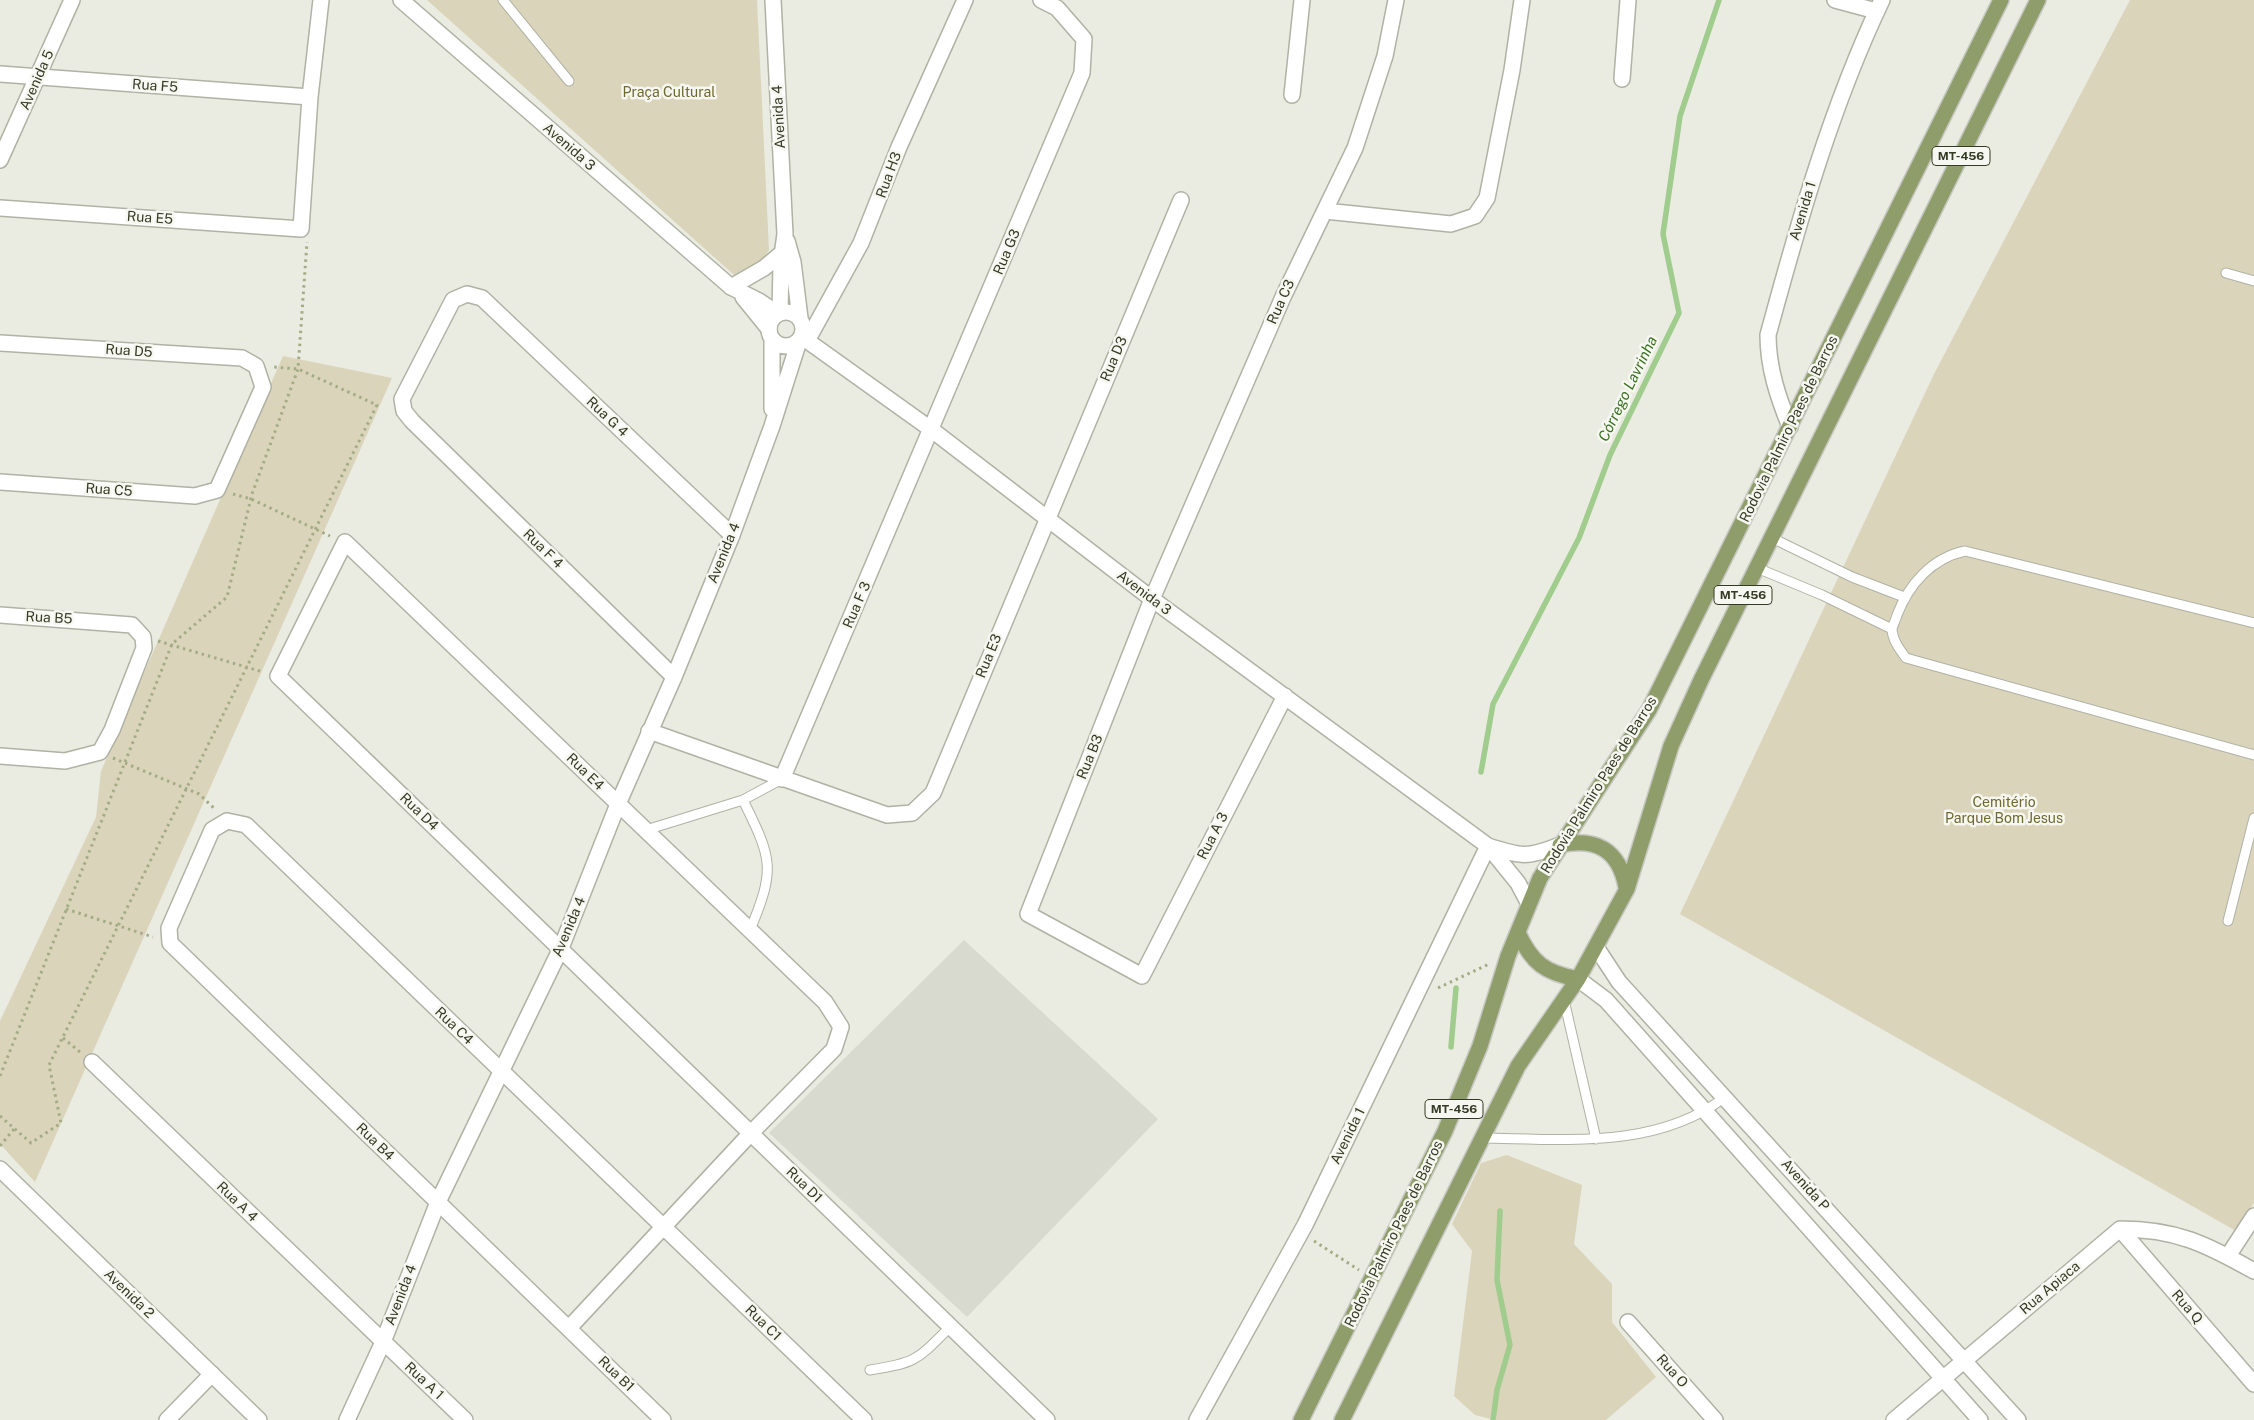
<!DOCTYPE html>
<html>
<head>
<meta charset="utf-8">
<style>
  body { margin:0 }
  canvas { display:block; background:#eaebe1 }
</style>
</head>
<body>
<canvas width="2254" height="1420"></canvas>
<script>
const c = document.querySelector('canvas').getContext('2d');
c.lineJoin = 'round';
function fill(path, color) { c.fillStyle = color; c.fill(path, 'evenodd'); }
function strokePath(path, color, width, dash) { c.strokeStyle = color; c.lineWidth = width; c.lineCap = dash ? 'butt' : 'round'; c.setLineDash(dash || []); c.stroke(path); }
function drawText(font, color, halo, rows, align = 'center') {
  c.font = font + ' "Public Sans",sans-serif'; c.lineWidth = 5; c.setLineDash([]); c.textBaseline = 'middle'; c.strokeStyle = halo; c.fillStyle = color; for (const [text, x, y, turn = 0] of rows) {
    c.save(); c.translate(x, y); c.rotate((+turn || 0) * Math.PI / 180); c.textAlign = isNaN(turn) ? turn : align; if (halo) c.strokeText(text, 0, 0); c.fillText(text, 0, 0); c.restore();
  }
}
fill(new Path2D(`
  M964,940l194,179 -191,198 -198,-184z`), '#d9dacf');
fill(new Path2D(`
  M427,0h330l12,250c-7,14 -19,24 -35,25z
  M2130,0h124v1203l-18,28 -556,-317 254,-540z
  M283,356l109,22 -357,804 -35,-38v-123l96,-204 5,-46z
  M1507,1155l75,30 -8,59 38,40v38l44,55 -50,43h-111l-20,-5 -21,-19 18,-145 -20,-27 29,-61z`), '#dad4bb');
strokePath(new Path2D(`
  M1481,772l12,-68 86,-166 31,-83 69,-142 -16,-79 17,-118 39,-116
  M1451,1047l5,-59
  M1493,1420l4,-30 13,-45 -13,-65 3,-69`), '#a0cc8d', 5.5);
const service = new Path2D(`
  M503,0l66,81
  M2226,273l28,8
  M1772,538l80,39 52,20
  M1757,568l65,27 70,34
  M2254,623l-289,-72c-33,7 -56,33 -68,64 -1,5 -5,11 -5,15 1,11 8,20 14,28l348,97
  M743,800c29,59 33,68 7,130
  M646,830l97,-30 39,-21
  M2228,921l26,-103
  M1564,1000l32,139
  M1481,1138c81,1 175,12 244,-41
  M870,1370c46,-7 47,-10 80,-43`);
const minor = new Path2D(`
  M401,0l330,287 28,14 19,13
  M1835,0l41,11
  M0,74l310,23
  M1622,79l6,-79
  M1292,95l10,-95
  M0,208l301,21 9,-132 11,-97
  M1325,211l126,13 24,-8 12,-18 25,-128 10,-70
  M743,297l26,32
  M802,337l130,93 220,169 336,247 30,37 11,21
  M807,341l54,-98 38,-96 66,-147
  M0,343l242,15 14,8 7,21 -46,103 -22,6 -195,-14
  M1790,427c-12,-30 -22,-59 -22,-92 31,-114 63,-228 114,-335
  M0,615l132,10 11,12 1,11 -32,82 -12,22 -35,9 -65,-5
  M674,677l-262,-256 -8,-10 -2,-12 51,-99 14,-6 15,4 250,237
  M1285,696l-143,280 -114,-62 124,-315 131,-302 72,-149 30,-92 11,-56
  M649,731l238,84 25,-2 21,-20 248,-593
  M782,779l300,-706 2,-34 -27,-31 -16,-8
  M1488,846c34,11 39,12 72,-1
  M92,1062l373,358
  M2120,1229l134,155
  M2228,1256l26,-40
  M1628,1322l87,98
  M569,1328l182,-195 83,-84 7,-22 -16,-25 -480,-460 -67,134c257,247 511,497 769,744
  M167,1420l45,-46
  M663,1420l-493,-477 -1,-15 43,-98 15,-9 19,4 618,595
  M1197,1420l108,-195 183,-379
  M1894,1420l226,-191c56,0 86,15 134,42`);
const tertiary = new Path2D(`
  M773,0l12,234 -4,29 -1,50
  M0,160l72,-160
  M787,241l6,21 7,56
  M731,287l33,-19 18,-15
  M769 329a17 17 0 1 1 34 0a17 17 0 1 1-34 0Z
  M772,409v-69
  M1596,947l23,35 399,438
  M1578,979l28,21 374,420
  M0,1169l259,251
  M347,1420l36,-78 55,-140 123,-254 57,-144 56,-127 58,-142 40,-109 27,-85`);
const primary = new Path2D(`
  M1560,845c36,-8 59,5 66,42
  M1518,933c14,30 27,40 60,46
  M1301,1420l144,-289 35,-85 28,-90 32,-78 109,-168 352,-710
  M1342,1420l176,-354 60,-87 49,-90 44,-143 30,-66 337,-680`);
strokePath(service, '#b0b2a4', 11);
strokePath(minor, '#b0b2a4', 18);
strokePath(tertiary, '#b0b2a4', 18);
strokePath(primary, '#c6c8c1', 18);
strokePath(new Path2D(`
  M233,494l18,5 79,37
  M158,641l105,31
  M113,758l86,36 17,16
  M66,909l87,28
  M1438,988l51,-24
  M63,1038l17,14
  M0,1076l172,-432 55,-47 25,-103 46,-125 9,-127
  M0,1116l31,27 30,-20 -12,-58 328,-660 -79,-36 -25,-2
  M0,1146l14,-17
  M1314,1241l45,29`), '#a3ac84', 3, [2.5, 4]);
strokePath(service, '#fff', 9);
strokePath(minor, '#fff', 15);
strokePath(tertiary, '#fff', 15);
strokePath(primary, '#8e9d69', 15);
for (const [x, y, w] of [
  [1961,156,58],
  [1743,595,58],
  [1454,1109,58]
]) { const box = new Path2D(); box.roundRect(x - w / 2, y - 9.5, w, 19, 4); c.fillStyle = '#f7f7f1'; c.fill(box); strokePath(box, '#343a23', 1); }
drawText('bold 12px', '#343a23', null, [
  ["MT-456",1961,156],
  ["MT-456",1743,595],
  ["MT-456",1454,1109]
]);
drawText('14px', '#343a23', '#f7f7f1', [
  ["Avenida 5",37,80,-66],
  ["Rua F5",155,86,4],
  ["Avenida 4",779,117,-93],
  ["Avenida 3",569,147,41],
  ["Rua H3",889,175,-70],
  ["Avenida 1",1803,211,-73],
  ["Rua E5",150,218,4],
  ["Rua G3",1007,252,-67],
  ["Rua C3",1281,302,-66],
  ["Rua D5",129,351,4],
  ["Rua D3",1114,359,-67],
  ["Rua G 4",607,417,43],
  ["Rodovia Palmiro Paes de Barros",1789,429,-64],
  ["Rua C5",109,490,4],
  ["Rua F 4",543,549,44],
  ["Avenida 4",724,553,-68],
  ["Avenida 3",1144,593,37],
  ["Rua F 3",857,605,-67],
  ["Rua B5",49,618,3],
  ["Rua E3",989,656,-68],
  ["Rua B3",1090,757,-68],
  ["Rua E4",585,772,44],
  ["Rodovia Palmiro Paes de Barros",1599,785,-58],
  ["Rua D4",419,812,44],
  ["Rua A 3",1213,836,-63],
  ["Avenida 4",569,927,-67],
  ["Rua C4",454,1026,44],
  ["Avenida 1",1348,1136,-64],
  ["Rua B4",375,1142,44],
  ["Rua D1",804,1185,44],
  ["Avenida P",1805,1185,48],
  ["Rua A 4",237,1202,44],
  ["Rodovia Palmiro Paes de Barros",1394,1234,-64],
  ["Rua Apiaca",2050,1288,-40],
  ["Avenida 2",129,1294,44],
  ["Avenida 4",401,1295,-69],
  ["Rua Q",2187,1307,49],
  ["Rua C1",763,1323,44],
  ["Rua O",1672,1371,48],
  ["Rua B1",616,1374,44],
  ["Rua A 1",424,1381,43]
]);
drawText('14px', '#6e6930', '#f7f7f1', [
  ["Praça Cultural",669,93],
  ["Cemitério",2004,803],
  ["Parque Bom Jesus",2004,819]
]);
drawText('italic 15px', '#397221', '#f7f7f1', [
  ["Córrego Lavrinha",1628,389,-64]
]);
</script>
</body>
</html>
